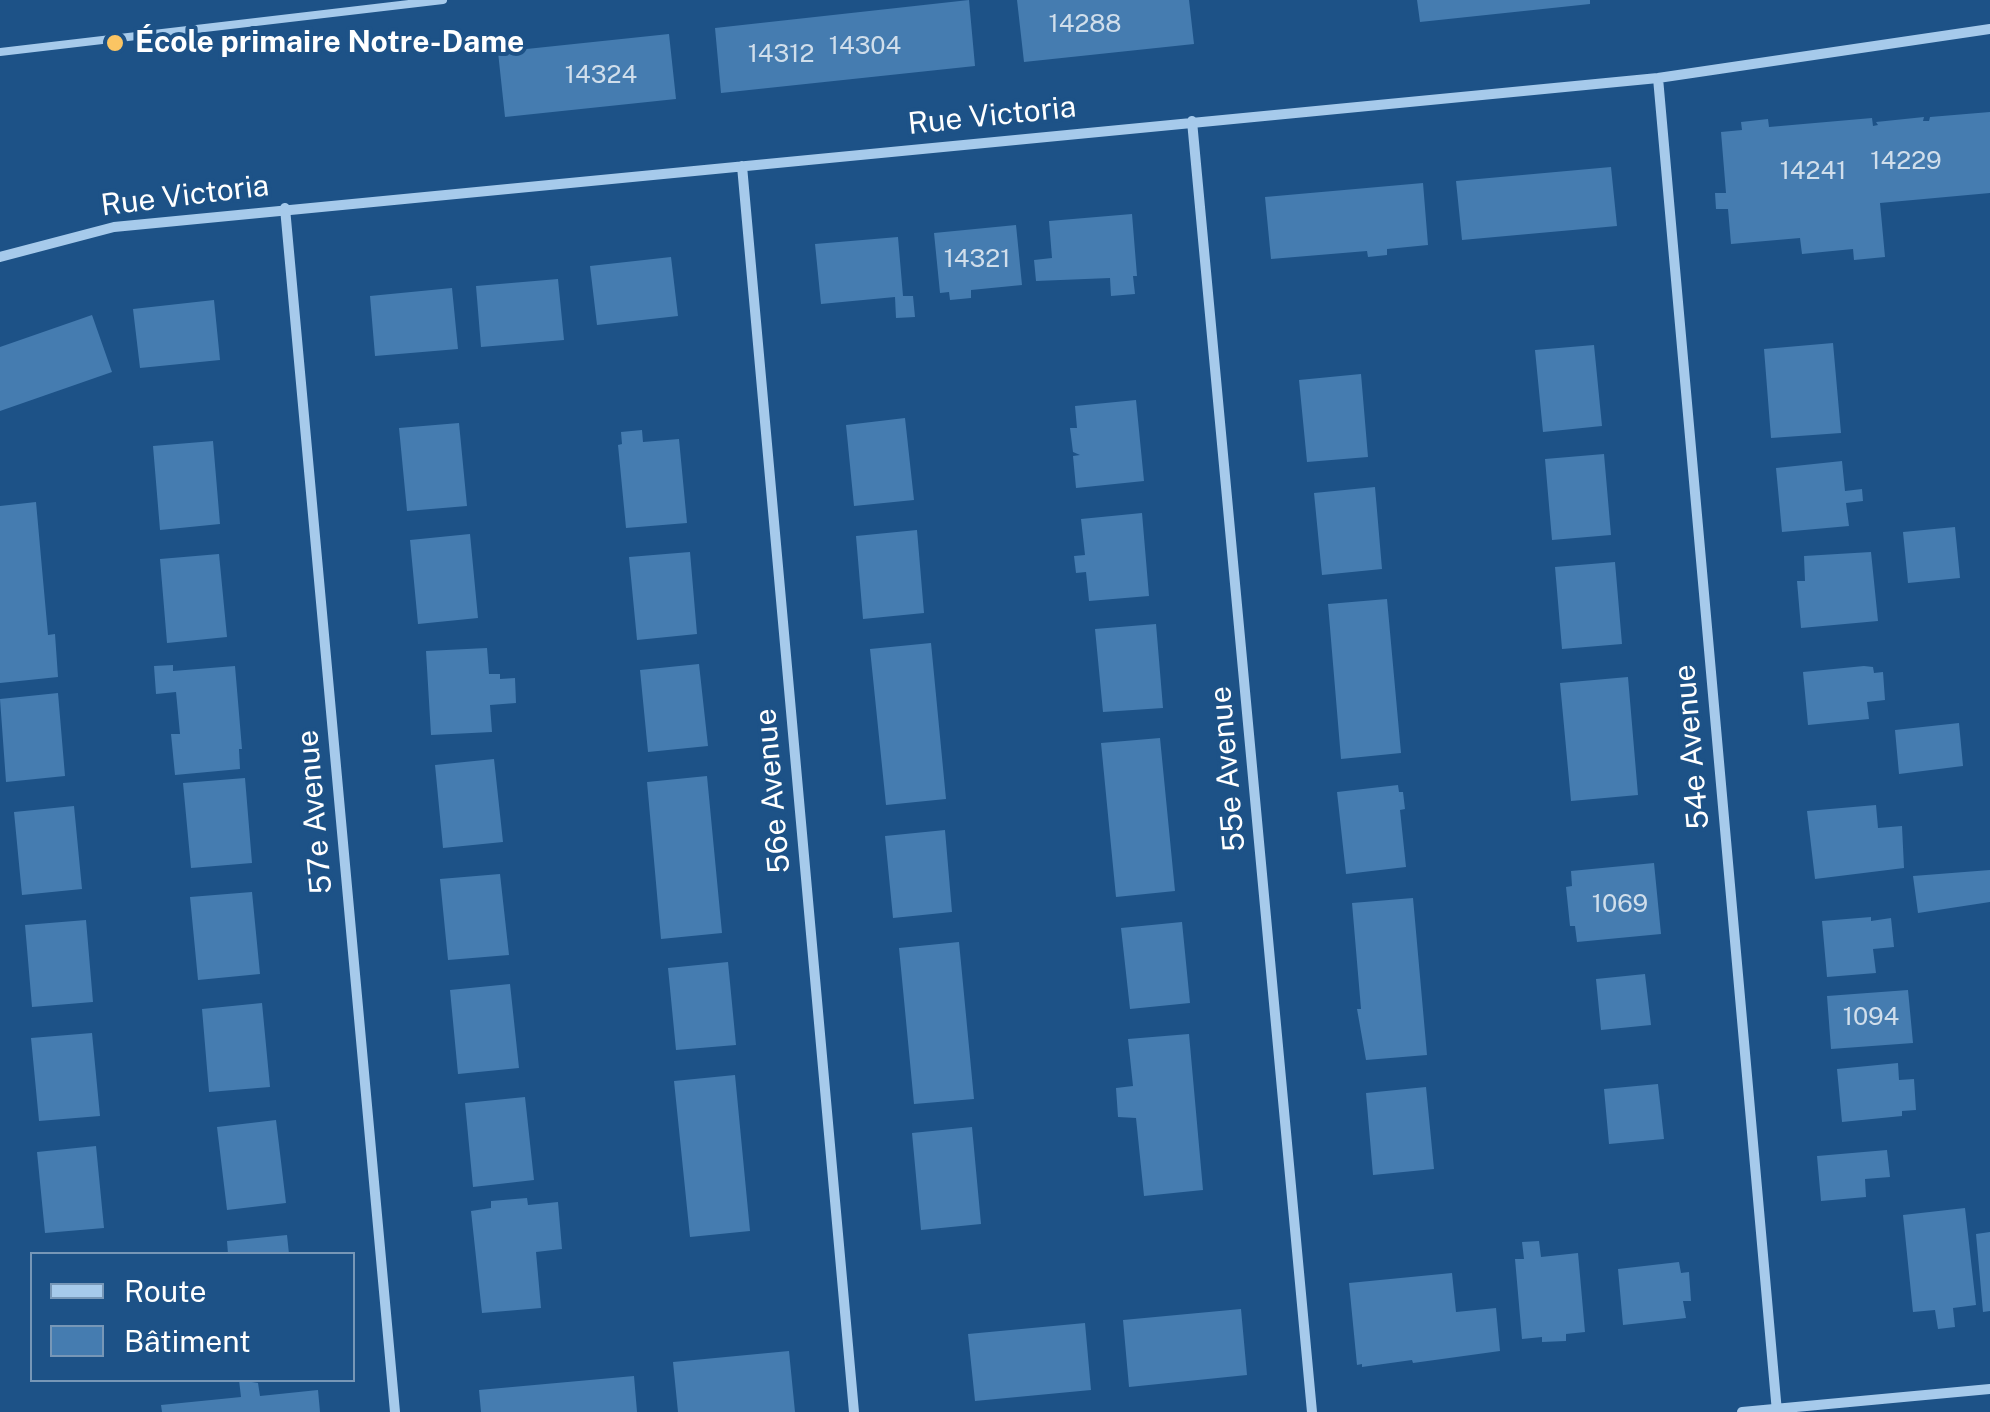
<!DOCTYPE html>
<html>
<head>
<meta charset="utf-8">
<style>
  body { margin:0 }
  #map { position:relative; width:1990px; height:1412px; overflow:hidden; background:#1d5287; font-family:"Public Sans",sans-serif }
  canvas { display:block }
  .legend { position:absolute; left:30px; top:1252px; width:325px; height:130px; box-sizing:border-box; background:#1d5287; border:2px solid #7797b7; margin:0; padding:12px 18px; list-style:none; font-size:30px; color:#fff }
  .legend li { display:flex; align-items:center; gap:20px; height:50px }
  .legend b { width:50px; border:2px solid #7797b7 }
</style>
</head>
<body>
<div id="map">
<canvas width="1990" height="1412"></canvas>
<ul class="legend">
<li><b style="height:12px;background:#a6caeb"></b>Route</li>
<li><b style="height:28px;background:#457cb0"></b>Bâtiment</li>
</ul>
</div>
<script>
const c = document.querySelector('canvas').getContext('2d');
c.lineJoin = 'round';
function fill(path, color) { c.fillStyle = color; c.fill(path, 'evenodd'); }
function strokePath(path, color, width, dash) { c.strokeStyle = color; c.lineWidth = width; c.lineCap = dash ? 'butt' : 'round'; c.setLineDash(dash || []); c.stroke(path); }
function drawText(font, color, halo, rows, align = 'center') {
  c.font = font + ' "Public Sans",sans-serif'; c.lineWidth = 8; c.setLineDash([]); c.textBaseline = 'middle'; c.strokeStyle = halo; c.fillStyle = color; for (const [text, x, y, turn = 0] of rows) {
    c.save(); c.translate(x, y); c.rotate((+turn || 0) * Math.PI / 180); c.textAlign = isNaN(turn) ? turn : align; if (halo) c.strokeText(text, 0, 0); c.fillText(text, 0, 0); c.restore();
  }
}
fill(new Path2D(`
  M969,0l6,66 -254,27 -6,-65z
  M1017,0h172l5,44 -170,18z
  M1417,0h173v4l-170,18z
  M669,34l7,65 -171,18 -7,-65z
  M1990,112v81l-110,10 5,54 -31,3 -1,-11 -51,5 -2,-16 -69,6 -3,-35h-12l-1,-16h11l-5,-61 21,-2 -1,-8 27,-3 1,8 103,-9 1,8 5,-1 -2,-3 48,-5 -1,4h6l1,-4z
  M1611,167l6,59 -155,14 -6,-59z
  M1423,183l5,62 -41,4v6l-19,2 -1,-6 -96,8 -6,-62z
  M1132,214l5,62h-4l2,18 -24,2 -1,-18 -74,3 -2,-21 18,-2 -3,-37z
  M1016,225l6,60 -51,5v8l-21,2 -1,-8 -9,1 -6,-60z
  M898,237l5,59h10l2,21 -19,1 -1,-21 -74,7 -6,-60z
  M671,257l7,59 -81,9 -7,-59z
  M558,279l6,61 -83,7 -5,-61z
  M452,288l6,61 -83,7 -5,-60z
  M214,300l6,60 -80,8 -7,-59z
  M92,315l20,57 -112,39v-64z
  M1833,343l8,90 -70,5 -7,-89z
  M1594,345l8,81 -59,6 -8,-82z
  M1361,374l7,83 -61,5 -8,-82z
  M1136,400l8,81 -68,7 -3,-32 7,-1 -7,-3 -3,-24h7l-2,-22z
  M905,418l9,82 -60,6 -8,-81z
  M459,423l8,83 -60,5 -8,-83z
  M642,430l1,12 36,-3 8,84 -61,5 -8,-83 4,-1 -1,-12z
  M213,441l7,83 -60,6 -7,-84z
  M1604,454l7,81 -59,5 -7,-81z
  M1842,461l3,30 17,-2 1,12 -17,2 3,23 -67,6 -6,-64z
  M1375,487l7,82 -60,6 -8,-82z
  M36,502l12,133 7,-1 3,43 -58,6v-177z
  M1142,513l7,83 -60,5 -3,-29 -10,1 -2,-17 11,-1 -4,-36z
  M1955,527l5,51 -52,5 -5,-51z
  M917,530l7,83 -61,6 -7,-83z
  M470,534l8,84 -60,6 -8,-84z
  M690,552l7,82 -60,6 -8,-83z
  M1871,552l7,69 -77,7 -4,-47h8l-1,-25z
  M219,554l8,83 -60,6 -7,-84z
  M1615,562l7,82 -60,5 -7,-82z
  M1387,599l14,154 -60,6 -13,-155z
  M1156,624l7,84 -60,4 -8,-83z
  M931,643l15,156 -60,6 -16,-156z
  M487,648l2,26h11v5l15,-1 1,25 -26,2 2,27 -61,3 -5,-84z
  M699,664l9,82 -60,6 -8,-82z
  M173,665v6l62,-5 7,83h-3l1,20 -65,6 -4,-41h9l-4,-42 -20,2 -2,-28z
  M1864,666l9,1 1,6 9,-1 2,28 -18,2 2,17 -61,6 -5,-53z
  M1628,677l10,118 -67,6 -11,-118z
  M58,693l7,83 -59,6 -6,-83z
  M1959,723l4,43 -64,8 -4,-44z
  M1160,738l15,153 -59,6 -15,-154z
  M494,759l9,83 -60,6 -8,-83z
  M707,776l15,157 -61,6 -14,-157z
  M245,778l7,85 -61,5 -8,-85z
  M1398,785l1,7h4l2,17 -5,1 6,57 -60,7 -9,-82z
  M1876,805l2,23 24,-2 2,42 -89,11 -8,-68z
  M74,806l8,83 -60,6 -8,-83z
  M945,830l7,82 -59,6 -8,-82z
  M1654,863l7,71 -84,8 -2,-16h-5l-4,-39 6,-1 -1,-15z
  M1990,870v32l-72,11 -5,-37z
  M500,874l9,81 -61,5 -8,-81z
  M252,892l8,82 -62,6 -8,-83z
  M1413,898l14,157 -61,5 -9,-51h4l-9,-106z
  M1871,917v4l20,-3 3,29 -21,2 3,24 -49,4 -5,-56z
  M86,920l7,82 -61,5 -7,-82z
  M1182,922l8,81 -60,6 -9,-81z
  M959,942l15,157 -60,5 -15,-156z
  M728,962l8,83 -60,5 -8,-82z
  M1645,974l6,51 -50,5 -5,-51z
  M510,984l9,84 -61,6 -8,-84z
  M1908,990l5,53 -82,6 -4,-53z
  M262,1003l8,84 -61,5 -7,-83z
  M92,1033l8,83 -61,5 -8,-83z
  M1189,1034l14,156 -59,6 -8,-78 -18,-1 -2,-29 17,-2 -5,-47z
  M1898,1063l1,17 15,-1 2,31 -14,1v5l-60,6 -5,-53z
  M735,1075l15,156 -60,6 -16,-156z
  M1658,1084l6,55 -55,5 -5,-55z
  M1426,1087l8,82 -61,6 -7,-82z
  M525,1097l9,83 -61,7 -8,-84z
  M276,1120l10,83 -59,7 -10,-83z
  M972,1127l9,97 -60,6 -9,-97z
  M96,1146l8,82 -59,5 -8,-81z
  M1887,1150l3,27 -25,2 1,18 -45,4 -4,-45z
  M527,1198l1,7 30,-3 4,47 -26,3 5,56 -59,5 -11,-102 20,-3v-7z
  M1965,1208l11,97 -23,3 2,19 -17,2 -3,-19 -22,2 -10,-97z
  M1990,1232v79l-7,1 -7,-78z
  M287,1235l2,19h-61l-1,-13z
  M1539,1241l2,16 37,-4 7,79 -19,2v7l-24,1v-5l-20,2 -7,-80h9l-2,-17z
  M1679,1262l2,11 8,-1 2,29h-8l3,17 -63,7 -5,-56z
  M1452,1273l4,39 40,-4 4,43 -87,12 -1,-3 -50,7v-3l-5,1 -8,-82z
  M1241,1309l6,66 -118,12 -6,-67z
  M1085,1323l6,67 -116,11 -7,-67z
  M789,1351l6,61h-117l-5,-50z
  M634,1376l3,36h-156l-2,-22z
  M239,1380l19,3 2,13 58,-6 2,22h-158l-1,-7 80,-8z`), '#457cb0');
strokePath(new Path2D(`
  M0,52l443,-52`), '#a6caeb', 8);
strokePath(new Path2D(`
  M1658,78l119,1334
  M1192,121l120,1291
  M742,166l112,1246
  M285,208l110,1204
  M0,257l114,-30 1544,-149 332,-49
  M1742,1412l248,-23`), '#a6caeb', 10);
for (const [x, y, r, color] of [
  [115,43,10,"#fbc563"]
]) { const dot = new Path2D(); dot.arc(x, y, r, 0, 2 * Math.PI); c.fillStyle = color; c.fill(dot); strokePath(dot, '#1d5287', 4); }
drawText('25px', '#d0deeb', null, [
  ["14288",1085,24],
  ["14304",865,46],
  ["14312",781,54],
  ["14324",601,75],
  ["14229",1906,161],
  ["14241",1813,171],
  ["14321",977,259],
  ["1069",1620,904],
  ["1094",1871,1017]
]);
drawText('bold 30px', '#fff', '#1d5287', [
  ["École primaire Notre-Dame",135,43]
], 'left');
drawText('30px', '#fff', '#1d5287', [
  ["Rue Victoria",992,116,-6],
  ["Rue Victoria",185,196,-7],
  ["54e Avenue",1692,747,-95],
  ["55e Avenue",1228,769,-95],
  ["56e Avenue",773,791,-95],
  ["57e Avenue",315,812,-95]
]);
</script>
</body>
</html>
